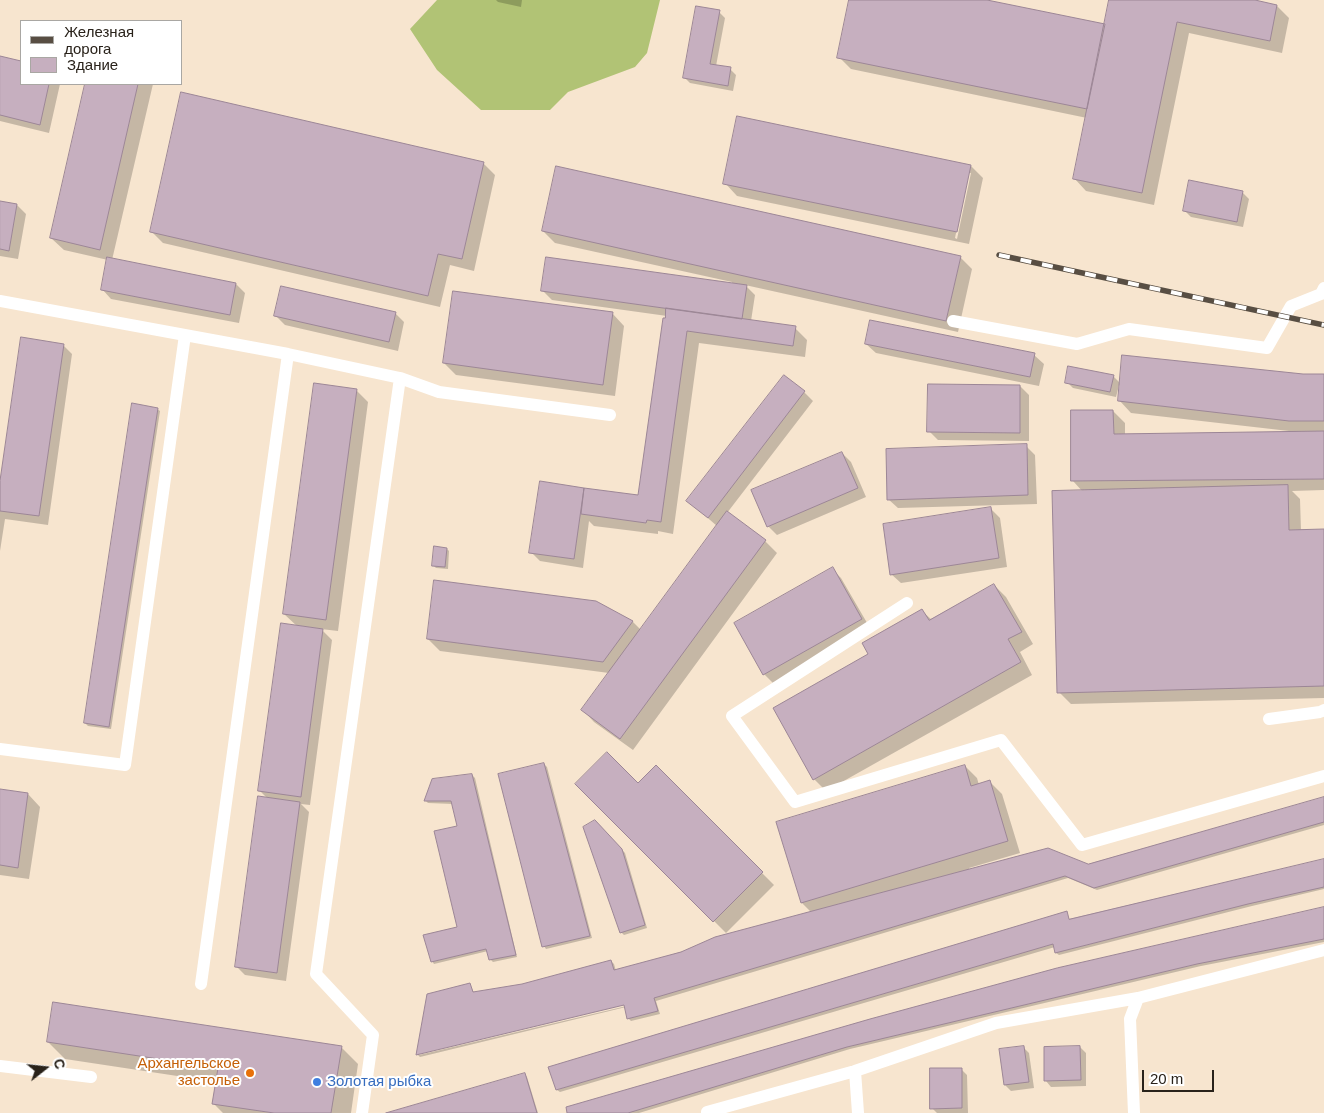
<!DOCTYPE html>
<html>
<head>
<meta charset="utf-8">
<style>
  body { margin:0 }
  #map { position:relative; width:1324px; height:1113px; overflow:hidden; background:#f7e5cf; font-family:Helvetica,sans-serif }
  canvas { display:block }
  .legend { position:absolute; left:20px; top:20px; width:162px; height:65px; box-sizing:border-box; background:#fff; border:1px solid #a9a7a3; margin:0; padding:6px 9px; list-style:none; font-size:15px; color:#29221a }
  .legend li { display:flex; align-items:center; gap:10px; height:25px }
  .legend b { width:25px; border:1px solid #a9a7a3 }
  .north { position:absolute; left:20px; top:1043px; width:50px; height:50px; -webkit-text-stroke:4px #fff; paint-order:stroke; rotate:74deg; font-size:14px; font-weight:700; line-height:20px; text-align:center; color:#29221a }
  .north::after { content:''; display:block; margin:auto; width:18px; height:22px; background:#29221a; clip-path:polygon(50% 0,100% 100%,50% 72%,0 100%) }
  .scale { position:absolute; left:1142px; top:1070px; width:72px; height:22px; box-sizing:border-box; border:2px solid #29221a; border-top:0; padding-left:6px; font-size:15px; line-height:18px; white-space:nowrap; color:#29221a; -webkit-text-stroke:4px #fff; paint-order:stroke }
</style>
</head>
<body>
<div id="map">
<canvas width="1324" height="1113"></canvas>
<ul class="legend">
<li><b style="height:6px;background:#584e43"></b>Железная дорога</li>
<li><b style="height:14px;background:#c6afbf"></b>Здание</li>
</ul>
<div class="north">С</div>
<div class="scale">20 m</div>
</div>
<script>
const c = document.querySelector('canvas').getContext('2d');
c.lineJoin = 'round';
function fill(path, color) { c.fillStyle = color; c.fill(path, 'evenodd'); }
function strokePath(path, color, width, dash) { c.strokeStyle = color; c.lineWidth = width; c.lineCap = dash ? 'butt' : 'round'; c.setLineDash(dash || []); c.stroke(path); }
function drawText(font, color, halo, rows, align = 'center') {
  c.font = font + ' Helvetica,sans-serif'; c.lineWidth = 4; c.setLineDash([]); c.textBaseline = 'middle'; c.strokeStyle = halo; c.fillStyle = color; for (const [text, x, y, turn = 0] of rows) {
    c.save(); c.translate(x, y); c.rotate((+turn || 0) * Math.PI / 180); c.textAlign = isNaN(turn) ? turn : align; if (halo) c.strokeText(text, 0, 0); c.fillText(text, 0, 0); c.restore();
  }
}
fill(new Path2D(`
  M437,0h223l-13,53 -12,14 -67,25 -18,18h-69l-44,-40 -27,-41z`), '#b1c375');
fill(new Path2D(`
  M496,0h26l-1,7 -23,-5z
  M851,0h130l125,26 5,-26h137l29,6 12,12 -7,35 -93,-20 -35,172 -68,-14 -12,-13 13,-60 -236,-49 -12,-12z
  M719,12l6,6 -9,48 14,3 6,6 -3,16 -43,-8 -6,-6z
  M0,57l21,5v22h39l-11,49 -49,-12z
  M87,84h66l-41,176 124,24 9,9 -6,30 -128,-24 -9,-10 6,-29 -44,-10 -13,-12z
  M483,163l12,12 -21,96 -24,-6 -10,42 -277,-64 -12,-12z
  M971,166l12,12 -14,66 -232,-48 -12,-13zM968,173h3l-14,66 -2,-1z
  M1243,193l6,6 -6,28 -52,-10 -6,-6z
  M0,202l17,3 9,9 -8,45 -18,-3z
  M543,231l417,26 12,12 -14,63 -213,-47 10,10 -4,26 44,7 12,12 -2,17 -106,-14 -26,191 -15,-3v3l-64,-8 -5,-5 -6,47 -43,-7 -9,-9 10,-69 98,14 28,-181 -115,-16 -9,-9 189,-7v-2l-177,-39z
  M395,313l9,9 -6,29 -113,-26 -9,-9z
  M612,313l12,13 -9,70 -159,-21 -12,-12z
  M866,344l168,11 10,9 -5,22 -163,-33z
  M63,345l9,9 -24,171 -43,-6 -5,32v-62z
  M1113,376l8,8 203,-8v114l-32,1 8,8 1,32h23v167l-253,6 -12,-12 24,-200 -10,-11 40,-70 12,12v12l164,-2v-2l-158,-18 -12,-13 1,-14 -1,-1 -3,12 -43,-9 -6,-6z
  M1020,386l9,9v46l-91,-1 -9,-9z
  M356,390l12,12 -30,229 -17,-2 11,11 -22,165 -9,-1 8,8 -23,169 -41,-6 -9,-9 32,-167 -8,-8 38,-164 -14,-13z
  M804,392l9,9 -86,112 38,28 12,12 -144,197 -39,-28 -12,-13 27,-36 -169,-22 -12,-12 167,-37 38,20 8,8 76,-104 -29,-25z
  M157,409l3,2 -49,318 -23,-3 -3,-3z
  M1026,446l9,9 2,49 -139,4 -10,-9z
  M842,453l9,9 15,35 -89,38 -9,-9z
  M991,509l9,9 7,49 -106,16 -10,-9z
  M447,549l2,2 -1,18 -12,-1 -3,-3z
  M832,569l9,9 29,50 -97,55 -9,-9z
  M994,585l12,12 27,47 -13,8 12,23 -206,116 -12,-12 56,-125 52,-43 10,9z
  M544,764l3,3 45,171 -46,11 -2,-3z
  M965,766l12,12 2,7 11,-3 12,12 18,59 -51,15 1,2 118,-4 236,-68v27l-227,65 -29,-12 -412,123 4,13 -29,7 -3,-3 -2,-11 -206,50 -3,-3 53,-70 4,9 49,-8 88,-24 3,3 2,7 196,-58 -10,-10 -24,-80zM630,1002l1,3 -212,50v-2z
  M656,767l118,118 -48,48 -149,-149 61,1z
  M472,775l3,3 42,179 -24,5 -3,-3 -2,-8 -54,13 -2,-3 26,-33v-101l-5,-23 -25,-1 -3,-3z
  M0,790l28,4 12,13 -11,72 -29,-4z
  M595,822l30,31 22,75 -23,7 -3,-3z
  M1324,860v29l-72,17 -193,49 -3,-2 -1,-6 -495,145 -3,-2 509,-177 4,7z
  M1324,908v34l-123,24 -351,83 -211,64h-70z
  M48,1042l293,5 17,17 -7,49h-128l-10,-10 4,-21 -152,-23z
  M1023,1047l6,6 5,35 -23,3 -6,-6z
  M1080,1047l6,6v33l-35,1 -5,-6z
  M961,1069l6,6 1,38h-31l-5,-5z
  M525,1074l2,3 11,36h-148z`), '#0003');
const building = new Path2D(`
  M849,0h138l118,24 -18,85 -250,-51z
  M1109,0h146l22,5 -7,36 -93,-19 -35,171 -69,-14z
  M696,6l24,4 -10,54 21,3 -3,19 -45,-8z
  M0,56l21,5v23h28l-9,41 -40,-10z
  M85,84h53l-38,166 -50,-12z
  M181,92l303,70 -22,97 -24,-5 -10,42 -278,-64z
  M737,116l234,49 -14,67 -234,-48z
  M556,166l405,90 -15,65 -404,-90z
  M1189,180l54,11 -6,31 -54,-11z
  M0,201l17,3 -8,47 -9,-2z
  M107,257l129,26 -6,32 -129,-25z
  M546,257l201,28 -5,34 -201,-28z
  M281,286l115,26 -7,30 -115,-26z
  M453,291l160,21 -10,73 -160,-22z
  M666,308l130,18 -3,20 -106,-15 -26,191 -14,-2 -1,3 -65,-9 3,-26 54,7 25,-177h2z
  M870,320l165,33 -5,24 -165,-33z
  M21,337l43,7 -25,172 -39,-5v-30z
  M1122,355l181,19h21v47h-35l-171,-20z
  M1068,366l46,9 -4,17 -45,-9z
  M784,375l21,16 -97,127 -22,-17z
  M314,383l43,6 -31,231 -43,-6z
  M928,384l92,1v48l-93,-1z
  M132,403l26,5 -49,319 -25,-4z
  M1071,410h42l1,24 210,-3v48l-253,2z
  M1027,444l1,51 -141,5 -1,-51z
  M842,452l16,36 -91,39 -16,-37z
  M540,481l44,7 -10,71 -45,-6z
  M1288,485l1,45 35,-1v157l-267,7 -5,-202z
  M991,507l8,51 -109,17 -7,-51z
  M727,511l39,29 -146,199 -39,-29z
  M434,546l13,2 -2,19 -13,-1z
  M833,567l29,52 -99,56 -29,-52z
  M434,580l162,21 37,20 -30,41 -176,-23z
  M994,584l28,48 -14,7 13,23 -208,118 -40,-72 95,-54 -6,-11 60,-34 7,11z
  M281,623l42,6 -22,168 -43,-6z
  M607,752l31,31 18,-18 107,107 -50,50 -138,-138z
  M544,763l46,173 -48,11 -44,-173z
  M965,765l6,21 19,-6 18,61 -207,62 -25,-81z
  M472,774l44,181 -27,5 -3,-11 -55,13 -8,-27 34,-8 -23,-96 23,-5 -6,-25h-27l8,-22z
  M0,789l28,4 -10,75 -18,-3z
  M258,796l42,6 -23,171 -42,-6z
  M1324,797v25l-230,66 -29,-12 -411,122 4,13 -31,8 -3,-14 -208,50 11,-61 43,-11 3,9 49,-8 89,-24 3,10 67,-18 34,-15 333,-89 40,16z
  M595,820l27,29 23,76 -25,8 -37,-106z
  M1324,859v28l-76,17 -193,49 -2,-9 -497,146 -8,-23 519,-156 2,8z
  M1324,907v32l-127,25 -350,83 -219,66h-61l-1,-6 304,-88 187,-51z
  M53,1002l289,44 -11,67h-57l-62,-9 6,-36 -171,-26z
  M1024,1046l5,36 -25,3 -5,-36z
  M1080,1046l1,34 -37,1v-34z
  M930,1068h32v40l-32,1z
  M525,1073l12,40h-151z`);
fill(building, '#c6afbf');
strokePath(building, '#9c8696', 1);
strokePath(new Path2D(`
  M0,301l288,53 112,24 39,14 171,23
  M953,321l124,23 52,-15 138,19 24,-42 30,-12 3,-6
  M907,603l-175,113 63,86 206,-62 81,105 242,-69
  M1269,719l51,-7 4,-2
  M0,749l125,16 60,-430
  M201,984l87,-630
  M1138,998l186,-48
  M0,1066l91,11
  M855,1071l3,42
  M707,1112l148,-41 141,-48 142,-25 -8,21 4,94
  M362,1113l11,-78 -57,-61 84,-596`), '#fff', 12);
const rail = new Path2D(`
  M999,255l325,70`);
strokePath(rail, '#584e43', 5.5);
strokePath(rail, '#fff', 4, [11]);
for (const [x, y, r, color] of [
  [250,1073,5,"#e8710a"],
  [317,1082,5,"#3f7fe0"]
]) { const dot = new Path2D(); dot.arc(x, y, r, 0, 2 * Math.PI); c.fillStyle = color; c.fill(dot); strokePath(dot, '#fff', 2); }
drawText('15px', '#c56008', '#fff', [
  ["Архангельское",240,1064],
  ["застолье",240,1081]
], 'right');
drawText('15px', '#366cbe', '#fff', [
  ["Золотая рыбка",327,1082]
], 'left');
</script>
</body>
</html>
